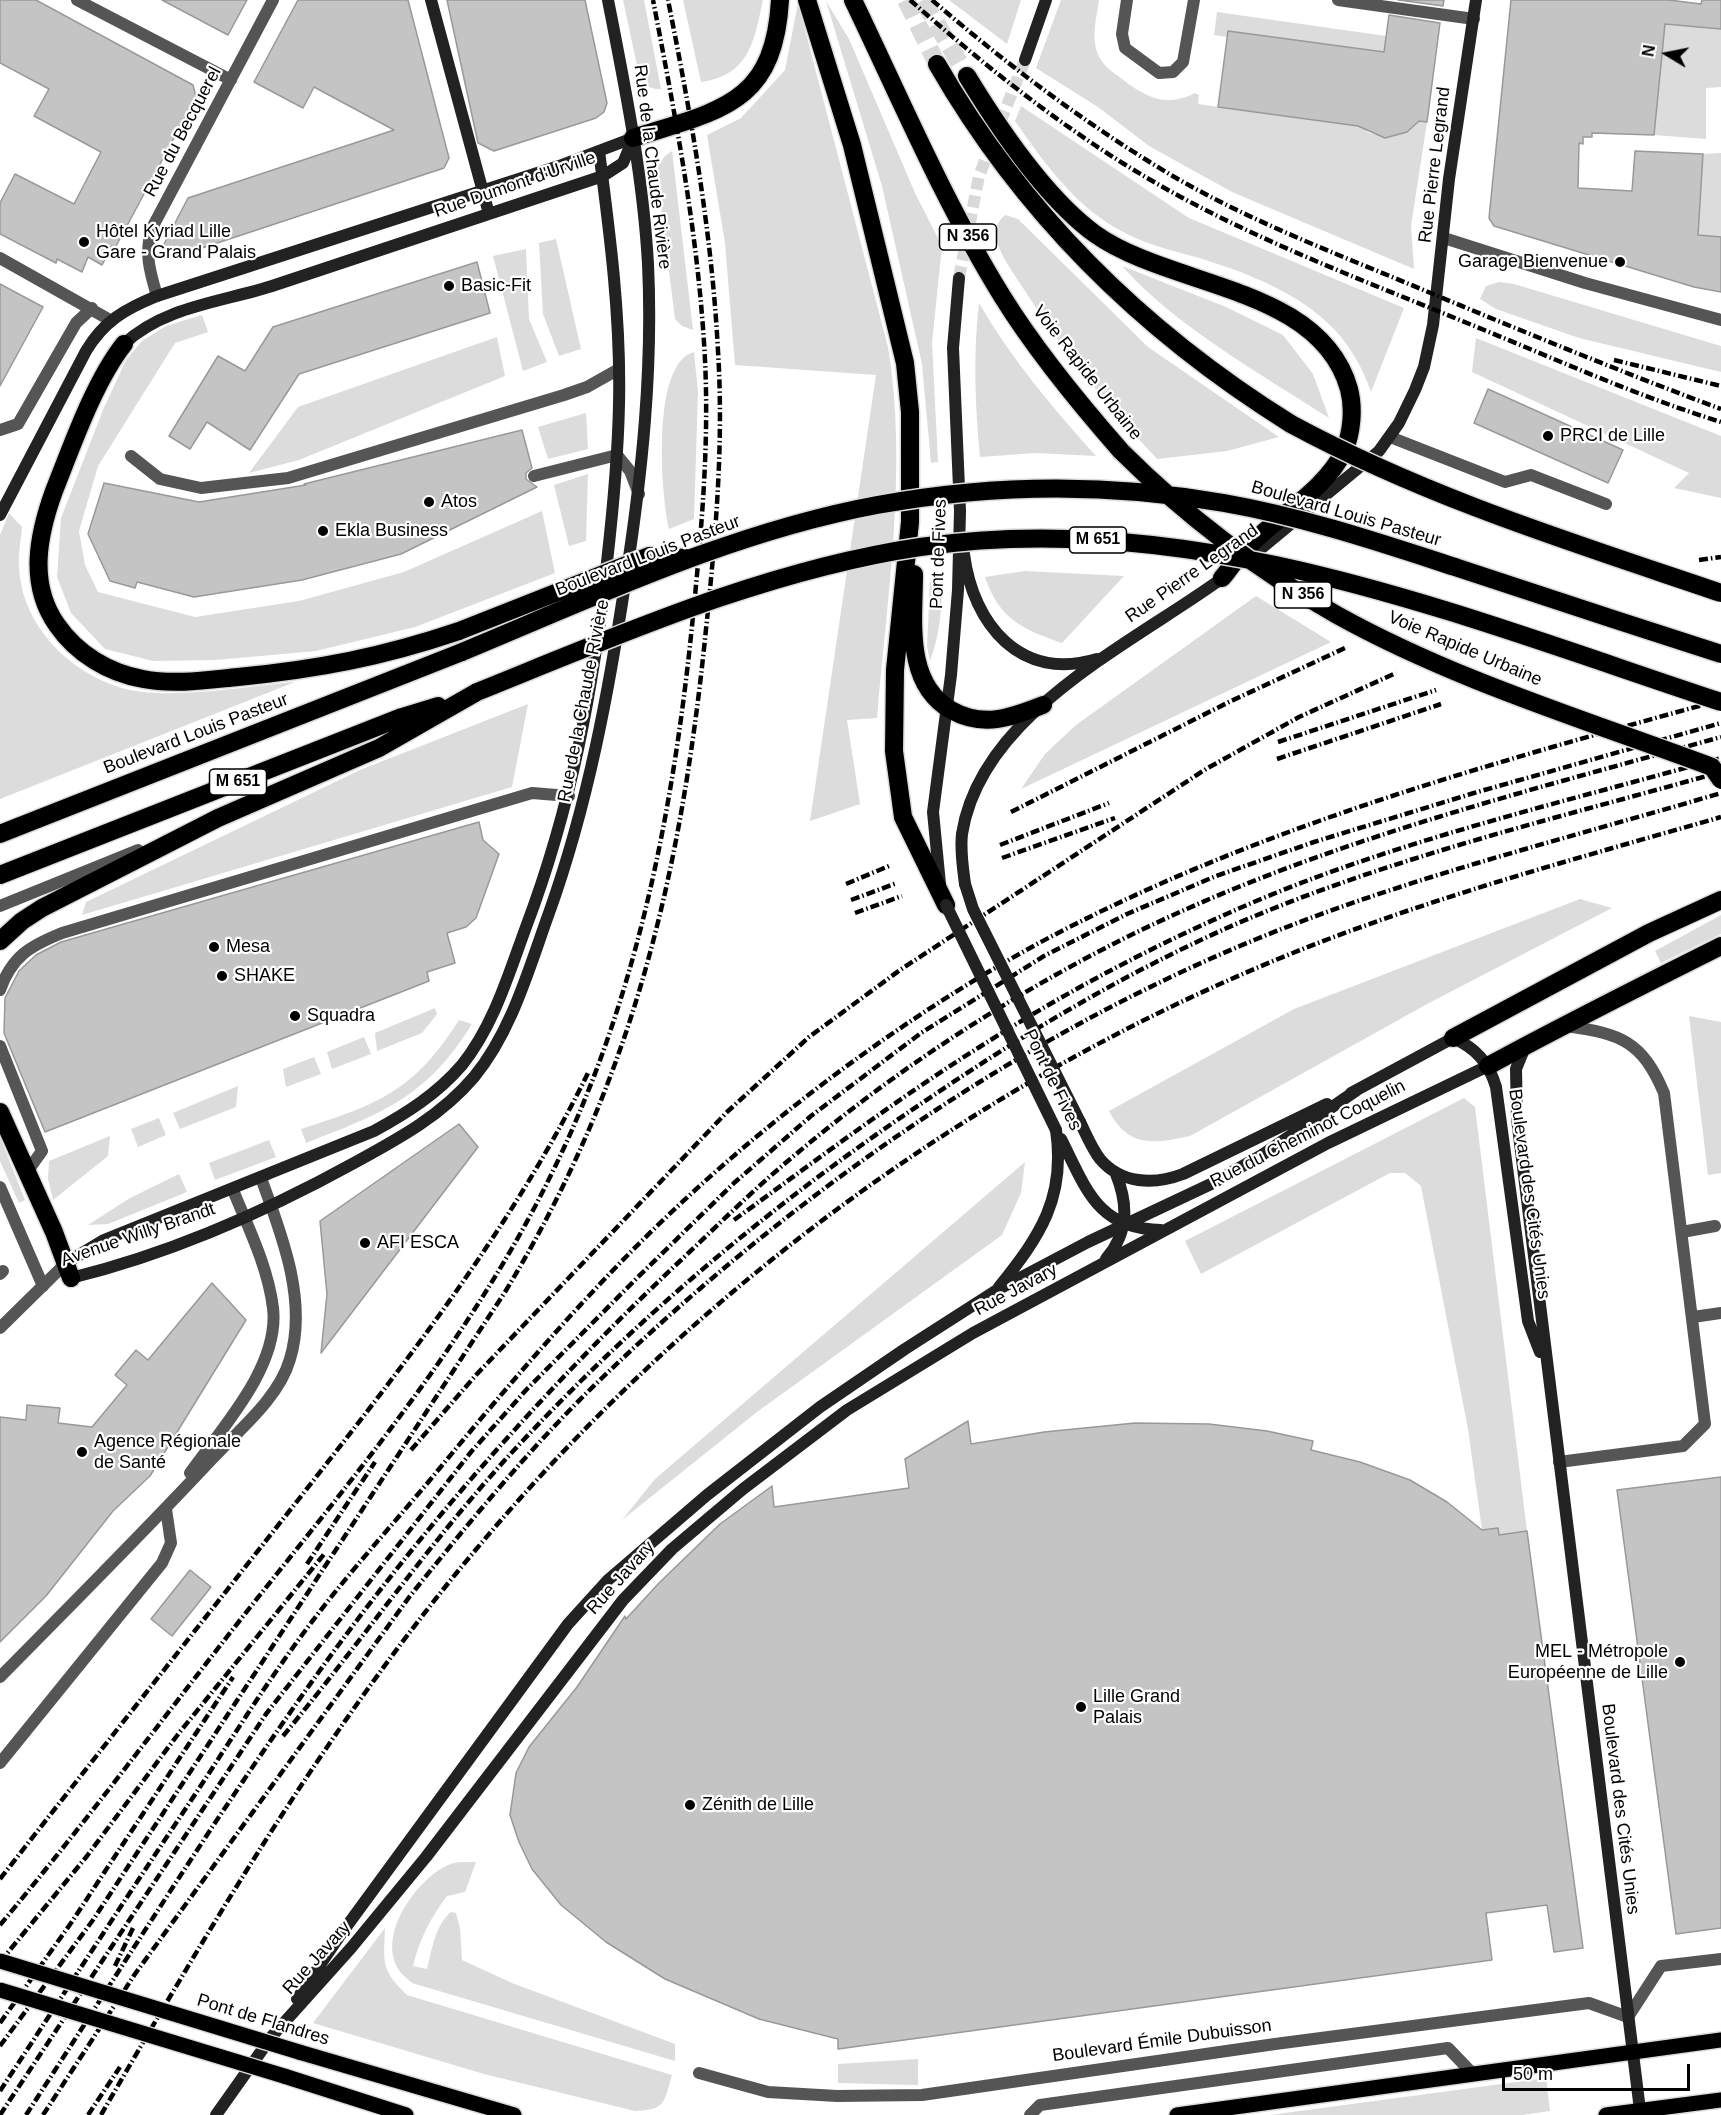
<!DOCTYPE html>
<html>
<head>
<meta charset="utf-8">
<style>
  body { margin:0 }
  #map { position:relative; width:1721px; height:2115px; overflow:hidden; background:#fff; font-family:Helvetica,sans-serif }
  canvas { display:block }
  .north { position:absolute; left:1637px; top:24px; width:60px; height:60px; -webkit-text-stroke:4px #fff; paint-order:stroke; rotate:280deg; font-size:16px; font-weight:700; line-height:24px; text-align:center; color:#000 }
  .north::after { content:''; display:block; margin:auto; width:21px; height:27px; background:#000; clip-path:polygon(50% 0,100% 100%,50% 72%,0 100%) }
  .scale { position:absolute; left:1502px; top:2064px; width:188px; height:27px; box-sizing:border-box; border:3px solid #000; border-top:0; padding-left:8px; font-size:18px; line-height:21px; white-space:nowrap; color:#000; -webkit-text-stroke:4px #fff; paint-order:stroke }
</style>
</head>
<body>
<div id="map">
<canvas width="1721" height="2115"></canvas>
<div class="north">N</div>
<div class="scale">50 m</div>
</div>
<script>
const c = document.querySelector('canvas').getContext('2d');
c.lineJoin = 'round';
function fill(path, color) { c.fillStyle = color; c.fill(path, 'evenodd'); }
function strokePath(path, color, width, dash) { c.strokeStyle = color; c.lineWidth = width; c.lineCap = dash ? 'butt' : 'round'; c.setLineDash(dash || []); c.stroke(path); }
function drawText(font, color, halo, rows, align = 'center') {
  c.font = font + ' Helvetica,sans-serif'; c.lineWidth = 4.5; c.setLineDash([]); c.textBaseline = 'middle'; c.strokeStyle = halo; c.fillStyle = color; for (const [text, x, y, turn = 0] of rows) {
    c.save(); c.translate(x, y); c.rotate((+turn || 0) * Math.PI / 180); c.textAlign = isNaN(turn) ? turn : align; if (halo) c.strokeText(text, 0, 0); c.fillText(text, 0, 0); c.restore();
  }
}
fill(new Path2D(`
  M623,0h21l17,89c-12,1 -16,-5 -22,-14z
  M683,0h80c-9,41 -13,75 -62,82z
  M949,0h72l-14,44z
  M1061,0h38c-2,16 -8,36 -2,52 4,12 15,20 25,27 24,18 43,29 73,14l4,2 -1,9 168,23 1,5c20,8 37,6 52,-11l8,1 -16,104 3,43 -182,-77 -83,-46 -51,-39 -62,-39z
  M826,1l23,38 66,154 27,53 -10,97 6,119 -7,1 -9,-99 -40,-178z
  M798,3l90,344c20,119 -1,251 -11,371l-30,2 13,84 -50,17 66,-446 -141,-10 -10,-122 -18,-108 34,-17 44,-48z
  M1217,12l169,24 -2,16 -155,-21 -1,6 -14,-2z
  M1665,24l56,5v58l-15,1v51l-52,-4z
  M1021,106l168,112 215,90 -33,84c-4,-11 -9,-23 -15,-33 -31,-57 -99,-83 -157,-101 -29,-8 -59,-15 -85,-31 -42,-25 -72,-67 -99,-106z
  M672,151l21,179 -11,-4 -7,-7 -16,-128 -1,-25 7,-10z
  M1721,153v84l-24,-2 6,-81z
  M1005,215l13,4 130,128 131,90 -52,14 -70,8c-50,-53 -93,-107 -132,-168 -10,-16 -24,-34 -29,-52 -2,-10 2,-18 9,-24z
  M556,239l25,110 -22,7 -16,-42 -4,-71z
  M526,249l3,70 18,43 -24,9 -30,-115z
  M1122,266l104,41 57,28 30,39 16,44c-68,-44 -154,-92 -207,-152z
  M1499,282l15,2 207,62v26l-142,-34 -83,-29 -16,-10 6,-13z
  M979,303c33,57 73,104 117,153l-60,-3 -56,4c-5,-52 -7,-102 -1,-154z
  M202,315l6,17 -33,11 -77,123 -19,65 6,34 13,27 97,25 104,-16 105,-29 138,-61 13,62 -140,54 -99,24 -100,9 -63,1 -48,-12 -34,-36 -14,-36 4,-59 42,-108 23,-50 16,-19 24,-15z
  M497,337l8,39 -206,84 -50,13 49,-66z
  M1476,338l245,98v62l-47,-10 15,-15 -217,-101z
  M694,352l4,40 -4,127 -25,10c-8,-35 -18,-166 25,-177z
  M586,413l2,36 -40,10 -10,-32z
  M588,474l-2,67 -17,5 -15,-61z
  M9,513l13,14c-1,13 -4,27 -3,40 3,59 50,105 103,121 45,13 125,-2 173,-6l-295,117v-264z
  M1025,571l99,5 -62,67c-40,-14 -63,-24 -77,-66z
  M942,580c0,29 -2,54 -12,81l-3,-14 3,-65z
  M1256,596l75,46 -310,147 24,-35 31,-29z
  M528,704l-16,83 -430,128 4,-13 274,-132z
  M1580,899l32,9 -183,95 -239,133c-35,8 -62,12 -81,-25l185,-102z
  M1721,915v19l-60,29 -6,-12z
  M435,1008l2,6 -15,19 -45,18 -2,-18z
  M1689,1016l32,6v151l-13,2z
  M459,1020l13,4c-45,73 -89,89 -166,119l-5,-14c78,-25 113,-38 158,-109z
  M364,1037l7,17 -39,15 -5,-17z
  M314,1057l7,17 -35,13 -3,-18z
  M238,1086l-2,21 -56,22 -7,-16z
  M1464,1098l11,9 52,424 -28,4 -1,-7 -16,2 -14,-101 -47,-243 -16,-13h-15l-189,101 -16,-33z
  M159,1118l7,17 -28,12 -7,-18z
  M110,1136l-2,20 -55,44 -5,-21 1,-18z
  M0,1137l25,63 -6,3 -19,-42z
  M269,1140l7,17 -61,23 -6,-17z
  M1025,1162l-4,31 -19,42 -245,177 -135,108 33,-41z
  M179,1174l8,18 -79,32 -20,1 42,-27z
  M476,1862l-11,30 -18,4c-16,21 -28,44 -34,70l14,3c5,-19 8,-44 24,-57l5,1 4,15 2,32 50,23 163,61v17l-263,-78c-4,-4 -10,-8 -13,-13 -23,-35 18,-91 49,-105 8,-4 19,-3 28,-3z
  M385,1928c-1,35 -5,41 22,67l265,80c-8,27 -6,35 -37,36l-151,-37 -171,-51z
  M918,2059v26l-80,-2v-19z
  M1546,2078l4,33 -28,4h-252z`), '#dcdcdc');
const building = new Path2D(`
  M0,0h36l157,85 3,12 -81,151 -3,-2 -10,19 -14,-8 -6,15 -25,-13 -1,4 -56,-29v-31l15,-29 59,30 27,-52 -67,-36 15,-27 -49,-26z
  M162,0h85l-19,35z
  M298,0h110l41,158 -5,10 -260,86 -21,-8 25,-48 206,-68 -80,-43 -11,21 -49,-26z
  M447,0h138l22,103 -3,9 -8,6 -102,33 -16,-8z
  M1398,0h46l-1,6z
  M1511,0h158l32,4 1,-4h19v29l-56,-5 -11,111 -62,-2v4h-9v7l-4,-1 -1,45 54,3 3,-40 68,3 -5,81 23,2v55l-27,-5 -200,-61 -5,-8z
  M1389,15l51,8 -13,99 -8,-1 -12,11 -22,6 -27,-12 -140,-19 10,-76 156,21z
  M477,262l13,51 -191,61 -49,76 -43,-28 -17,27 -21,-13 49,-80 27,15 28,-44z
  M0,284l43,23 -43,79z
  M1488,389l135,61 -15,33 -134,-60z
  M522,430l10,38 -6,5v6l11,8 -136,67 -99,26 -108,17 -57,-15 -2,6 -25,-7 -22,-47 16,-51 95,19 107,-17 -2,-1z
  M479,822l4,18 16,14 -23,64 -10,9 -19,6 8,30 -28,9 2,9 -384,151 -41,-99 1,-35 14,-27 17,-16 25,-13z
  M459,1124l19,23 -157,206 6,-59 -7,-73z
  M212,1283l34,37 -96,156 -37,35 -67,85 -46,46v-225l26,3 1,-15 33,3 -2,15 34,4 35,-42 -12,-10 21,-25 12,10z
  M968,1421l3,23 73,-12 91,-9 74,1 58,7 46,10 -2,9 49,12 50,18 37,22 35,28 16,-2 1,7 28,-4 56,417 -29,4 -7,-47 -61,8 6,47 -654,89v-10l-79,-20 -94,-40 -59,-37 -45,-37 -29,-36 -13,-27 -9,-27 6,-42 13,-26 48,-60 48,-71 1,3 33,-36 61,-59 52,-38 2,21 135,-19 -4,-29z
  M1721,1477v451l-45,6 -59,-444z
  M190,1570l21,17 -39,49 -21,-17z`);
fill(building, '#c4c4c4');
strokePath(building, '#999', 1.5);
strokePath(new Path2D(`
  M959,278l20,-102 46,-116`), '#d9d9d9', 12, [12, 6]);
strokePath(new Path2D(`
  M906,0l31,64
  M923,0l44,76`), '#d9d9d9', 18, [18, 9]);
const primary = new Path2D(`
  M299,2052l215,63
  M284,2076l122,39
  M1177,2115l544,-75
  M1606,2115l115,-15`);
const highway = new Path2D(`
  M807,0l45,145 53,218 5,49v110l-15,148 -1,81 9,66 43,88
  M853,0c48,100 91,202 149,296 34,55 76,106 119,155
  M937,64c86,150 208,269 354,360
  M967,76c31,51 80,123 128,158 76,54 225,52 254,155 5,19 3,44 -5,62 -20,41 -69,66 -99,99 -9,8 -15,19 -23,28
  M633,138c87,-28 141,-33 147,-138
  M124,344c-30,38 -52,102 -70,147 -16,44 -26,93 3,134 20,29 52,48 86,54 31,6 64,1 95,-2 81,-8 144,-20 221,-46
  M914,574c0,46 -10,109 37,136 32,18 59,8 92,-5
  M0,834l462,-182
  M0,875l402,-158 36,-11
  M0,941l22,-20 20,-13 176,-90 161,-70 98,-56
  M1453,1038l196,-105 72,-33
  M1488,1066c77,-42 155,-81 233,-120
  M0,1112l54,120 17,46`);
strokePath(primary, '#dbdbdb', 18);
strokePath(highway, '#dbdbdb', 21);
strokePath(new Path2D(`
  M1127,0l-5,34 3,14 34,25 14,-1 10,-10 11,-62
  M1338,0l136,19
  M1390,437l115,45 26,-7 75,29
  M131,456l29,23 41,9 87,-10 276,-83 23,-8 32,-18
  M534,476l83,-21 13,16 9,23
  M0,906l138,-56
  M0,990c12,-34 30,-44 62,-57l470,-140 37,3
  M0,1046l42,105 -15,21
  M0,1187l43,99
  M1682,1232l33,-6
  M1693,1317l28,-4
  M1559,1462l124,-16 22,-22 -41,-331c-22,-52 -43,-59 -97,-67
  M0,1763l162,-200 9,-20 -5,-34
  M1030,2115l10,-10 408,-57 25,26`), '#555', 12);
strokePath(new Path2D(`
  M77,0l154,80
  M1444,238l141,45 136,37
  M0,258l110,62
  M157,296c-7,-24 -13,-43 -5,-68l121,-228
  M0,430l18,-6 58,-101 16,-15
  M0,1274l3,-3
  M0,1328l66,-65
  M190,1473c32,-45 90,-107 83,-165 -5,-41 -25,-81 -40,-118
  M0,1677c71,-72 143,-144 212,-218 27,-29 67,-61 78,-100 18,-59 -9,-126 -29,-181
  M699,2073l69,19 69,4 85,-1 353,-51 314,-41 39,14 33,-51 60,-7`), '#555', 12);
strokePath(new Path2D(`
  M431,0l58,214
  M1025,60l21,-60
  M124,344c40,-38 100,-42 151,-59 109,-36 218,-73 328,-109l20,-13 10,-24
  M0,515l86,-164c18,-30 39,-42 71,-55l402,-130 74,-28
  M964,554c9,71 57,128 133,105
  M1245,562l134,-111 20,-28 16,-33 9,-23 9,-42 16,-146 27,-179
  M940,884l-7,-72 18,-137 7,-85 2,-79 -7,-163 6,-70
  M965,884c-2,-16 -5,-33 -3,-50 19,-123 176,-193 266,-260
  M1525,1047l-9,22 1,50 123,991
  M1351,1093l102,-55c23,10 36,25 43,49l32,234 12,31
  M1080,1122c6,12 12,27 20,37 21,25 54,26 83,15l144,-70
  M1061,1139c25,49 36,90 100,91
  M1106,1259c23,-27 22,-55 10,-85
  M66,1263l38,-23 270,-109c33,-18 63,-37 88,-66 32,-40 47,-92 64,-138 45,-119 68,-240 81,-365 6,-53 11,-106 12,-158 2,-85 -9,-169 -20,-253
  M71,1278c98,-24 194,-66 283,-115 44,-24 87,-47 120,-86 38,-46 55,-109 75,-164 39,-109 60,-222 77,-336 16,-103 27,-208 22,-313 -5,-89 -23,-177 -40,-264
  M999,1287c41,-51 67,-89 57,-157
  M297,1999l44,-65 227,-310 40,-44 99,-85 113,-88 85,-58 92,-59 91,-48 123,-58 51,-29 95,-65
  M273,2035l78,-87 75,-91 197,-257 49,-51 71,-60 104,-79 126,-77 355,-190 160,-77
  M216,2115l56,-79`), '#222', 12);
strokePath(primary, '#000', 15);
strokePath(highway, '#000', 18);
strokePath(new Path2D(`
  M910,0c83,73 171,143 269,196 92,50 191,87 288,127 84,34 167,72 254,99
  M932,0c73,63 151,122 234,172 77,46 161,78 243,112 103,43 207,86 312,125
  M1614,360l107,26
  M1699,560l22,-3
  M1278,742l158,-52
  M1277,759l164,-55
  M1011,812l218,-110 116,-54
  M1000,845l109,-42
  M1002,858l113,-40
  M846,884l43,-18
  M851,900l46,-17
  M855,913l47,-17
  M734,1220c80,-58 160,-119 244,-172 81,-52 165,-97 253,-136 151,-68 330,-109 490,-154
  M411,1450l65,-75 251,-263 82,-75 91,-67 306,-201 93,-52 97,-44
  M307,1564l68,-102
  M283,1736c84,-101 157,-209 248,-304 121,-128 256,-239 403,-337 96,-65 195,-124 302,-171 155,-67 322,-106 485,-152
  M0,1879c100,-128 201,-256 302,-384 105,-134 212,-270 287,-424
  M0,1925c87,-104 168,-214 252,-320 109,-137 222,-272 299,-430 88,-179 124,-372 143,-569 8,-82 15,-163 11,-246 -6,-120 -29,-241 -52,-360
  M0,1962l87,-106 92,-123 146,-180
  M115,1966l18,-38
  M0,2023l71,-100 162,-246
  M0,2046l93,-126 412,-628c127,-209 175,-413 200,-653 10,-96 19,-192 13,-288 -6,-117 -27,-236 -50,-351
  M0,2091c63,-96 126,-193 190,-289 38,-57 74,-116 115,-171 39,-53 83,-101 125,-151 61,-74 123,-148 190,-217 119,-123 269,-238 419,-320 214,-115 449,-179 682,-243
  M0,2115l266,-401 205,-262 56,-63 110,-111 97,-95 77,-67 110,-83 123,-77 83,-42 89,-38 98,-34 160,-49 247,-70
  M26,2115c91,-140 179,-282 275,-418 111,-158 238,-303 379,-436 36,-34 71,-69 109,-101 101,-86 212,-159 330,-219 190,-96 398,-147 602,-204
  M43,2115l92,-141 275,-378c61,-76 123,-152 193,-219 185,-178 407,-335 644,-434 153,-64 316,-103 474,-150
  M88,2115l32,-48
  M101,2115c115,-199 233,-399 383,-575 208,-246 478,-447 775,-573 150,-64 306,-105 462,-150`), '#000', 4.5, [9, 3, 1.5, 3]);
const primaryBridge = new Path2D(`
  M0,1961l299,91
  M0,1990l284,86`);
const highwayBridge = new Path2D(`
  M1291,424c137,74 283,119 430,169
  M1121,451c64,64 136,119 216,164 117,65 249,105 375,152l9,13
  M459,631l190,-75 37,2
  M462,652c135,-56 270,-120 415,-147 114,-21 233,-22 347,-2 80,14 157,40 234,65 88,29 175,58 263,86
  M477,692c144,-58 289,-122 443,-145 277,-41 543,70 801,155`);
strokePath(primaryBridge, '#dbdbdb', 18, []);
strokePath(highwayBridge, '#dbdbdb', 21, []);
strokePath(new Path2D(`
  M965,884l8,25 107,213
  M946,905l110,225`), '#222', 12);
strokePath(primaryBridge, '#000', 15);
strokePath(highwayBridge, '#000', 18);
for (const [x, y, r, color] of [
  [84,242,6,"#000"],
  [1620,262,6,"#000"],
  [449,286,6,"#000"],
  [1548,436,6,"#000"],
  [429,502,6,"#000"],
  [323,531,6,"#000"],
  [214,947,6,"#000"],
  [222,976,6,"#000"],
  [295,1016,6,"#000"],
  [365,1243,6,"#000"],
  [82,1452,6,"#000"],
  [1680,1662,6,"#000"],
  [1081,1707,6,"#000"],
  [690,1805,6,"#000"]
]) { const dot = new Path2D(); dot.arc(x, y, r, 0, 2 * Math.PI); c.fillStyle = color; c.fill(dot); strokePath(dot, '#fff', 2); }
for (const [x, y, w] of [
  [968,237,57],
  [1098,540,57],
  [1303,595,57],
  [238,782,57]
]) { const box = new Path2D(); box.roundRect(x - w / 2, y - 13, w, 26, 4.5); c.fillStyle = '#fff'; c.fill(box); strokePath(box, '#000', 1.5); }
drawText('bold 16px', '#000', null, [
  ["N 356",968,237],
  ["M 651",1098,540],
  ["N 356",1303,595],
  ["M 651",238,782]
]);
drawText('18px', '#000', '#fff', [
  ["Rue du Becquerel",183,132,-62],
  ["Rue Pierre Legrand",1435,165,-83],
  ["Rue de la Chaude Rivière",652,167,83],
  ["Rue Dumont d'Urville",515,185,-19],
  ["Voie Rapide Urbaine",1087,373,52],
  ["Boulevard Louis Pasteur",1346,514,16],
  ["Pont de Fives",939,554,-88],
  ["Boulevard Louis Pasteur",648,556,-21],
  ["Rue Pierre Legrand",1192,574,-35],
  ["Voie Rapide Urbaine",1465,649,23],
  ["Rue de la Chaude Rivière",584,701,-79],
  ["Boulevard Louis Pasteur",196,734,-21],
  ["Pont de Fives",1052,1080,64],
  ["Rue du Cheminot Coquelin",1308,1134,-27],
  ["Boulevard des Cités Unies",1529,1194,82],
  ["Avenue Willy Brandt",138,1235,-19],
  ["Rue Javary",1016,1290,-28],
  ["Rue Javary",621,1578,-48],
  ["Boulevard des Cités Unies",1620,1809,83],
  ["Rue Javary",317,1958,-48],
  ["Pont de Flandres",263,2020,17],
  ["Boulevard Émile Dubuisson",1162,2041,-8]
]);
drawText('18px', '#000', '#fff', [
  ["Hôtel Kyriad Lille",96,232],
  ["Gare - Grand Palais",96,253],
  ["Garage Bienvenue",1608,262,"right"],
  ["Basic-Fit",461,286],
  ["PRCI de Lille",1560,436],
  ["Atos",441,502],
  ["Ekla Business",335,531],
  ["Mesa",226,947],
  ["SHAKE",234,976],
  ["Squadra",307,1016],
  ["AFI ESCA",377,1243],
  ["Agence Régionale",94,1442],
  ["de Santé",94,1463],
  ["MEL - Métropole",1668,1652,"right"],
  ["Européenne de Lille",1668,1673,"right"],
  ["Lille Grand",1093,1697],
  ["Palais",1093,1718],
  ["Zénith de Lille",702,1805]
], 'left');
</script>
</body>
</html>
